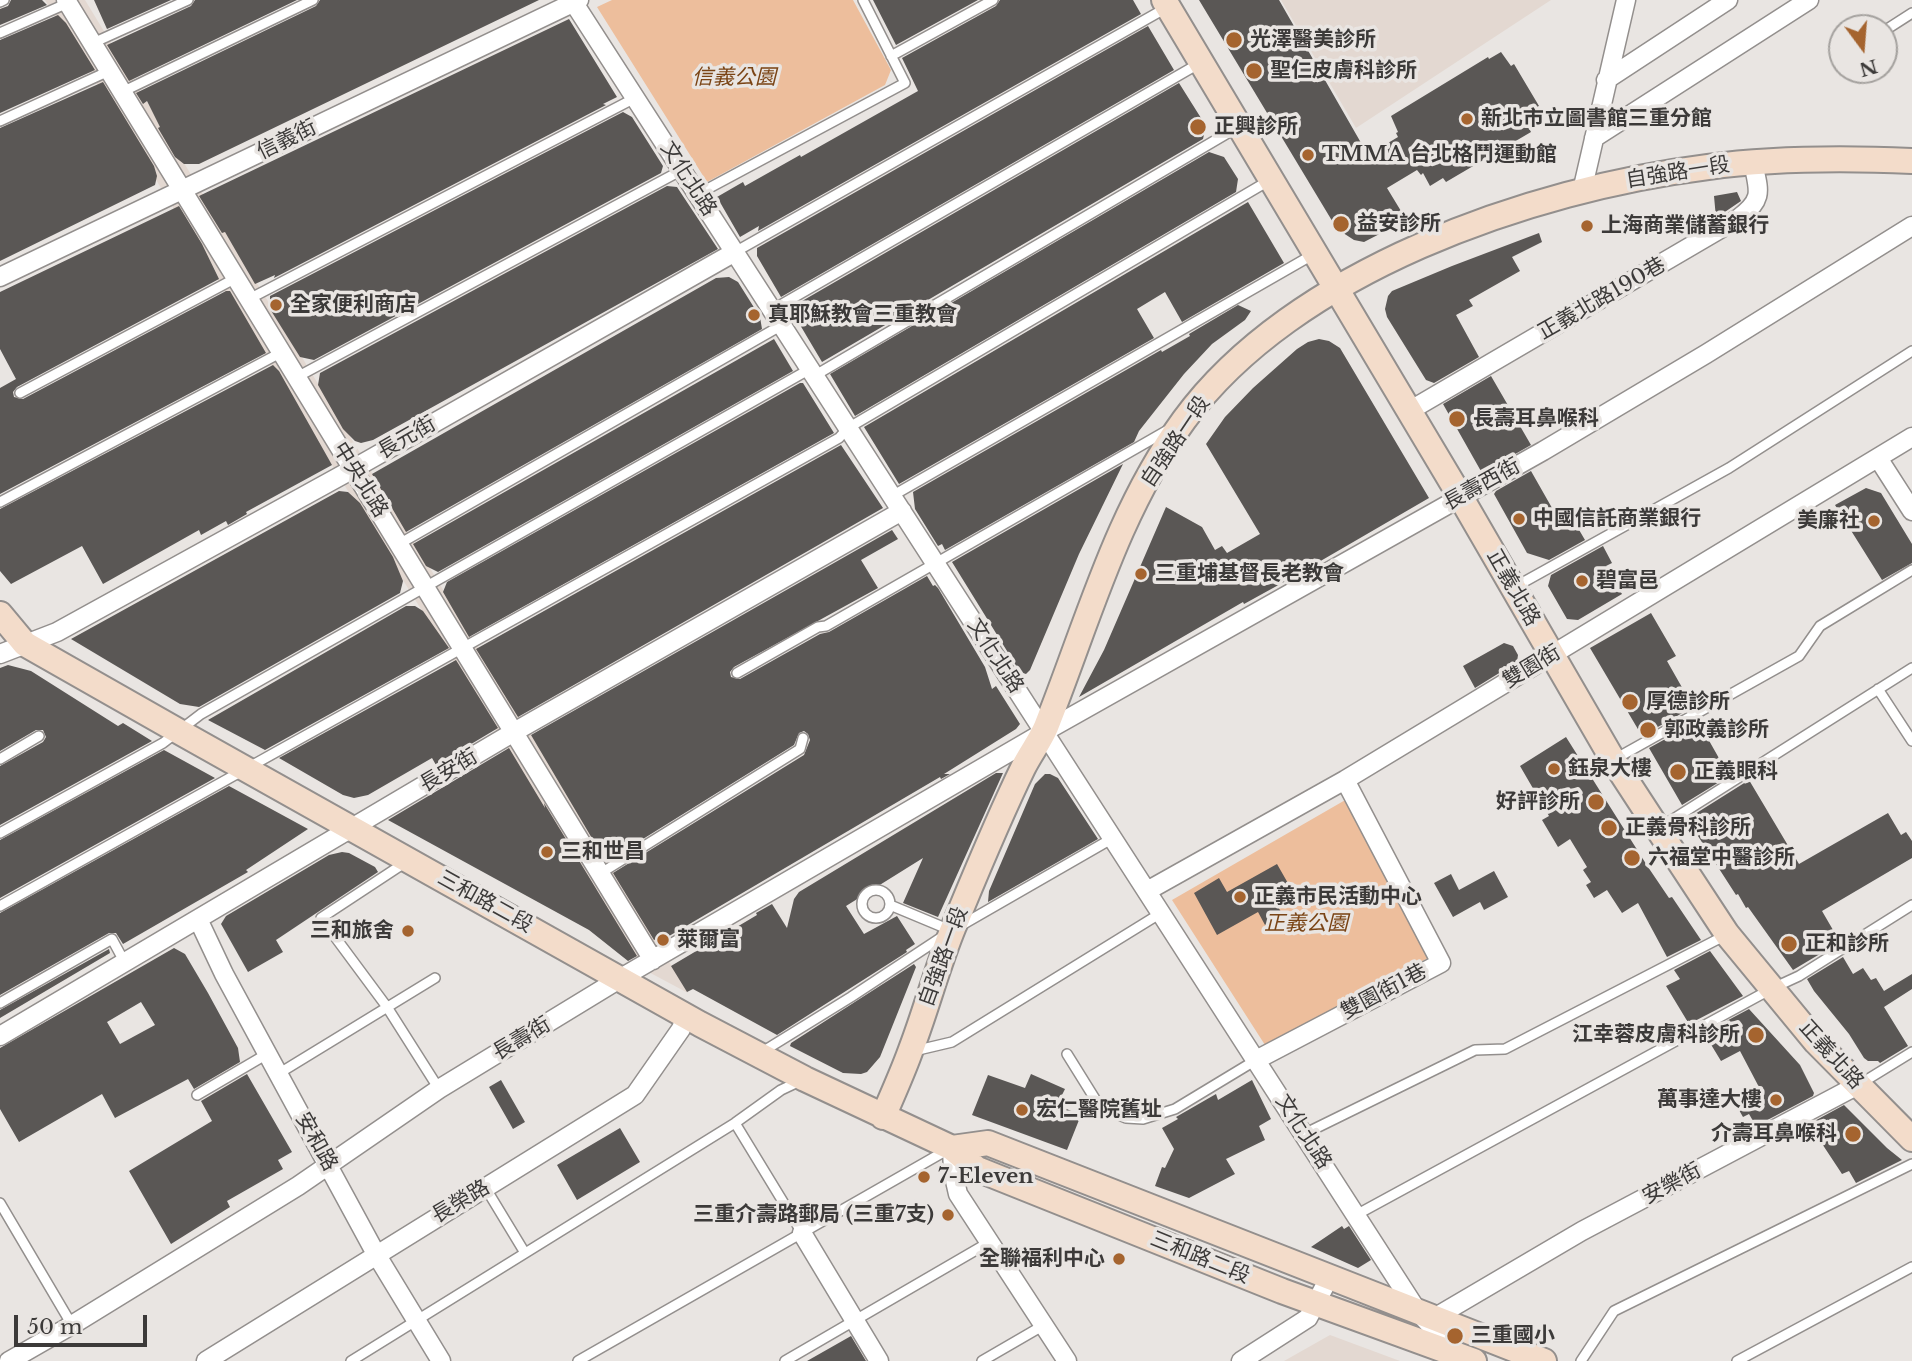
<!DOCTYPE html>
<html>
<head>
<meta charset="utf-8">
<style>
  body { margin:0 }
  #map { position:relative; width:1912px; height:1361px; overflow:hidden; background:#e9e5e2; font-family:"Libre Baskerville",serif }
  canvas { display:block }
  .north { position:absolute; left:1828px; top:14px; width:70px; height:70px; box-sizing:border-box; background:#e9e5e2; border:2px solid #a4a19e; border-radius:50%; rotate:164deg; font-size:19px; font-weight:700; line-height:28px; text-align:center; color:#3c3a39 }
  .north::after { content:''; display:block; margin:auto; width:24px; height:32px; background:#a5642f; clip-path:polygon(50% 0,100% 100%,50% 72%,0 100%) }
  .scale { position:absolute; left:14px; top:1315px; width:133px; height:32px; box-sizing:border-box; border:4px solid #3c3a39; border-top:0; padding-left:9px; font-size:21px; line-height:24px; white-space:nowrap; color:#3c3a39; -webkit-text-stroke:5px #e9e5e2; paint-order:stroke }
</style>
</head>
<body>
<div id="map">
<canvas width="1912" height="1361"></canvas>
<div class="north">N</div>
<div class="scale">50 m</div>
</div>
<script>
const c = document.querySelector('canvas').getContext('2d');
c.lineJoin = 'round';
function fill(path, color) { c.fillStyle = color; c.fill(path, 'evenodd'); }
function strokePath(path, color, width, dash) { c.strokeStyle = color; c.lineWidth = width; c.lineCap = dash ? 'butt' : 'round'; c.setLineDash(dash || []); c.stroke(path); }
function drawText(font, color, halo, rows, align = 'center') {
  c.font = font + ' "Libre Baskerville","Noto Sans TC",serif'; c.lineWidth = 7; c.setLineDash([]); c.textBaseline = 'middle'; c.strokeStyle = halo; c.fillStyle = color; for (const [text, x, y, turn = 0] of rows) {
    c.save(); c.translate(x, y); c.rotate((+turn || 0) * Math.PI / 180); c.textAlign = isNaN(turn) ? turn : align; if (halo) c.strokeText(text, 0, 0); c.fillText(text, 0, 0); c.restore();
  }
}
fill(new Path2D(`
  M45,0h40l603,993 -45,-24z
  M1281,0h270l-195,128z
  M1330,1335l70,26h-116z`), '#e3d8d1');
fill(new Path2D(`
  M612,0h241l38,70 -6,15 -178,97 -110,-175z
  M1347,799l81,159 -163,87 -93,-145z`), '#edbe9c');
fill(new Path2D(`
  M11,0h31l5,5 -47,20v-16l8,-3z
  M94,0h77l-64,29z
  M195,0h102l-168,81 -22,-36 84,-39z
  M320,0h219l-340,164h-15l-9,-7 -17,-29 2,-1 -13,-26 -4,3 -7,-11 180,-87z
  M873,0h105l-82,45z
  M1000,0h133l8,14 -383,217 1,-5 -19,11 -23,-40 26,-15 2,4 55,-31 1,2 117,-66 -16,-33 94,-52z
  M1199,0h80l89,155 30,-18 -2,-4 2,-1 -7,-16 97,-59 1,2 12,-7 10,14 3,-2 25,42 -4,2 8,12 -14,8 2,4 -85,50 -3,-4 -13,8 -7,-13 -2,2 -4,-5 -30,18 17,28 -9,5 2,4 -33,17 -10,-2 -17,-11z
  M58,15l8,8 29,47 -95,43v-73z
  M569,19l48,78 -14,7 3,1 -332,173 1,-3 -20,9 -30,-52 -3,1 -23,-37z
  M1148,26l26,44 -393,227 -24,-41v-8z
  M103,82l51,84 3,10 -2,9 -155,76v-133z
  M1179,83l27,43 -3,13 -381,223 -32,-54z
  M623,112l9,5 31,49 -2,7 -347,187 -14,-3 -30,-48v-13z
  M1209,152l15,5 14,22 -2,13 -381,224 -25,-42z
  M667,186l10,1 41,62 -345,191 -12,3 -6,-2 -12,-12 -25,-44 2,-12z
  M1737,192l4,9 -25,17 -2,-22z
  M1248,202l36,61 -102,59 -17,-30 -28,17 17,29 -255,146 -35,-57z
  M179,206l23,38 17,35 -202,108 -4,5 1,5 9,2 203,-108h4l36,62 -266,141v-106l16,-9 -16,-30v-57z
  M1539,233l3,9 -30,15 8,14 -51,29 4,6 -17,9 23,42 -45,26 -8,-3 -39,-63 -2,-8 3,-13 4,-5 60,-25z
  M729,277l9,5 22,35 2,12 -356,203 -34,-58 344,-196z
  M1238,305l13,6 -6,9 -33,24 -28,30 -45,57 -5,11 -189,108 -3,-6 -4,2 -23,-37 -2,-17 248,-142 1,2 28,-16 -1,-2z
  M774,339l19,32 -355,201 -12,-6 -13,-22z
  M1319,339l10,2 11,7 89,150 -136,79 -49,27 -1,-2 -164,95 25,-47 62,-143 36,20 13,23 7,-4 5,7 33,-19 -54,-90 19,-27 28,-29 44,-39 11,-7z
  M273,365l6,6 53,94 -86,47 1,2 -19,11 -2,-4 -25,14 -2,-5 -96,54 -21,-38 -71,38 -11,-13v-62z
  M1491,376l40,69 -49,28 -39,-69z
  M800,383h3l31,50 -365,204 -26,-45 4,-10z
  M841,445l42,63 -365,209 -42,-68z
  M1123,464l-44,90 -49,116 -4,4 -6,-2 -68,-110z
  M1531,471l33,58 11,-6 10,17 -36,20 -22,-7 -33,-59 2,-3z
  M1866,488l15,5 31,51v19l-30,17 -47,-75z
  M339,491l9,1 12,11 33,54 10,24 -3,12 -201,114 -19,-3 -109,-65z
  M892,530l6,9 -37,21 17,28 -144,79 -4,5 1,5 9,2 80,-45 9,-2 98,-56 6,10 2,-1 3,3 47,79 7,22 4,-3 24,38 -4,5 -72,45h6l-9,5 -1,-2 -276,162 -10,1 -41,-67 191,-118 6,-15 -2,-6 -4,-3 -5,2 -5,12 -188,117 -75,-127z
  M1603,546l9,17 -6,3 16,28 -44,26 -11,-1 -19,-33 3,-11z
  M406,606h9l8,5 26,37 -184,102 -57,-30z
  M1651,613l25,43 -9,5 25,44 -2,1 1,2 -49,28 -52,-88z
  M1504,643l9,3 5,9 -1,7 -42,26 -12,-22z
  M456,660l42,68 -62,37 -4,-7 -64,37 -14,3 -11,-3 -64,-37z
  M8,665l23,6 87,55 5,-3 29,18 -152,84v-59l43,-24 3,-5 -3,-7h-7l-36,21v-83z
  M1698,721l31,55 -47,29 -33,-57z
  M1566,737l82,130 21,31 3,-1 29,43 -34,17 -29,-54 -16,10 -15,-23 -13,8 -8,-13 5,-3 -8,-12 4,-3 -17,-28 -12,8 -16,-27 7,-4 -29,-50z
  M509,748l36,60 -1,-5 93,153 -9,5 -39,-31 -201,-110z
  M164,750l51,28 -215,120v-58z
  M996,773h7l-65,144 -35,-14 20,-45 -77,48 18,28 33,-18 18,28 -9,6 1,2 -130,83 -84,-46 -6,3 -16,-26 86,-51 -1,-2 16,-9 15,24 7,-29 5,-7z
  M1045,774h5l8,4 40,61 -110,63 1,-11 46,-107z
  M1749,780l50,84 89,-51 13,22 5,-3 6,9v17l-90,53 18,31 -47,28 -45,-63 -2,1 -8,-14 -2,1 -49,-76z
  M229,786l79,43 -62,41 2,2 -125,72 -7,-11h-7l-109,62v-82z
  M342,852l7,1 26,14 3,5 -102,68 7,12 -35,20 -27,-48 5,-8 103,-61z
  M1277,864l16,28 -18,10 8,13 -18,10 -7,-13 -41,23 -23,-42 25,-15 8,14z
  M1494,871l14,26 -24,13 -4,-8 -27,15 -19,-34 17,-9 8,16z
  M174,948l11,6 23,39 30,55 2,14 -46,27 -6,-10 -73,39 -13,-24 -83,48 -19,-33v-61zM141,1002l14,23 -35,19 -13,-22z
  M109,949l1,4 -110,65v-8z
  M1710,951l33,45 -54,28 -23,-38 14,-7 -6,-9z
  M1843,957l10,17 10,-6 8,12 5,-2 8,13 28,-17v15l-28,18 24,39 -28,17 -2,-2h-10l-4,-3 -15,-24 -35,-43 -7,-12z
  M914,964l2,3 -36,90 -13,15 -6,2 -18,-1 -53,-27 1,-3z
  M1749,1009l51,56 14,28 -1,3 -57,30 -7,-12 -6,3 -8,-14 25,-14 -20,-38 -19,10 -17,-28z
  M247,1074l45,78 -14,8 5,9 -56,32 3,6 -59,37 -42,-73 83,-50 -11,-20z
  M1031,1074l34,15 -8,16 24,10 -14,35 -95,-35 16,-40 37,13z
  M501,1080l24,42 -12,7 -24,-42z
  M1252,1080l19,39 -12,7 6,14 -39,19 9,15 -46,24 -34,-12 7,-19 3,1 9,-19 -12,-21 16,-9 -2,-2 40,-23 2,6z
  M1844,1105l43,43 15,12 -46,23 -7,-12 -7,3 -33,-50z
  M620,1128l20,34 -63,38 -20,-35z
  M1342,1226l2,3 5,-3 22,34 -13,8 -47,-21z
  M851,1336l15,25h-59z`), '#5a5755');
const lane = new Path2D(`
  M0,2l4,-2
  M1884,31l28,-18
  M0,33l68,-30
  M93,43l95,-43
  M891,56l102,-56
  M122,92l191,-92
  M0,121l109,-50
  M698,194l207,-111 -42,-83
  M735,252l431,-244
  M249,299l386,-201
  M772,310l428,-247
  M814,376l424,-249
  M297,377l385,-207
  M20,393l216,-115
  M892,496l422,-242
  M0,502l282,-150
  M399,544l383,-219
  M1513,588l216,-120 183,-117
  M737,673l81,-46 8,-1 342,-196
  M1878,689l34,52
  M0,759l39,-23
  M1615,759l184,-103 21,-30 92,-56
  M1659,828l253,-160
  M0,833l163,-90 38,-29 609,-345
  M406,862l-85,56 66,89 52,82
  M601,873l199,-124 3,-11
  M862 904a14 14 0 1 1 28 0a14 14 0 1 1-28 0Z
  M890,905l60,25
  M0,906l839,-468 9,-10 422,-248
  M960,926l153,-88
  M0,1003l112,-64 13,24
  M914,1051l38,-9 209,-129
  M762,1052l89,-55 94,-62
  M1067,1054l33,53 26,11 17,1 32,-10 81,-49
  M278,1074l157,-96
  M1860,1084l52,-32
  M197,1095l70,-41
  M735,1123l67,110
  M1304,1134l171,-84 30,-1 221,-114
  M485,1187l40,66
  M0,1203l72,122
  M1356,1215l417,-227 26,-12 113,-71
  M351,1361l384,-238 46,-33 19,-9
  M578,1361l369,-211
  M785,1361l203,-118
  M982,1361l62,-36
  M1581,1361l33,-50 298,-147
  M1737,1361l175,-94`);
const street = new Path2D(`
  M66,0l587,960
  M572,0l846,1312 38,41
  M1606,80l122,-80
  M1594,138l215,-138
  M1582,191l44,-191
  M0,277l579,-277
  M1409,411l330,-193c25,-19 20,-27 14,-55
  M1878,458l34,53
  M0,654l57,-22 296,-163 382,-217
  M1147,891l198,-111 567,-343
  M198,919l26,55 152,280 65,107
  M0,1036l514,-304 388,-221
  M1256,1060l185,-97 -96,-183
  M952,1148l1,24 5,22 109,167
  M802,1233l77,128
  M1434,1318l148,-87 276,-146
  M9,1361l63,-36 226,-139 141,-97 182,-111 423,-246 499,-281 163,-97 206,-128
  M206,1361l429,-266 46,-66 5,-15
  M1241,1361l67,-43 21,-40`);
const secondary = new Path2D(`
  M1164,0l296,496 153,264 45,69 69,105 89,108 96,97
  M0,614l25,30 153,87 522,293 105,55 147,69 25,21 305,122 192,70
  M883,1117c9,-21 19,-43 27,-65 16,-41 27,-85 44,-126 22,-53 44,-107 69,-158 7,-14 17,-27 23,-41 42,-105 70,-213 138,-307 109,-149 347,-231 524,-253 68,-9 136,-9 204,-6
  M952,1148l36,-5 556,218`);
strokePath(lane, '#938f8d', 12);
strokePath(street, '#938f8d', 21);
strokePath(secondary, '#938f8d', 28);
strokePath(lane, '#fff', 9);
strokePath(street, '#fff', 18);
strokePath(secondary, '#f3dcca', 24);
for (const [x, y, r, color] of [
  [1234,40,9,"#a5642f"],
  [1254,71,9,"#a5642f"],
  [1467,119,7,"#a5642f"],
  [1198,127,9,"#a5642f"],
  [1308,155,7,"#a5642f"],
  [1341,224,9,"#a5642f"],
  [1587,226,7,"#a5642f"],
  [276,305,7,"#a5642f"],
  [754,315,7,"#a5642f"],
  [1457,419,9,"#a5642f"],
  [1519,519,7,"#a5642f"],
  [1874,521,7,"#a5642f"],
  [1141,574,7,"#a5642f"],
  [1582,581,7,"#a5642f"],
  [1630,702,9,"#a5642f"],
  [1648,730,9,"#a5642f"],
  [1554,769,7,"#a5642f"],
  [1678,772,9,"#a5642f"],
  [1596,802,9,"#a5642f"],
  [1609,828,9,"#a5642f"],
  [547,852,7,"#a5642f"],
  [1632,858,9,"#a5642f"],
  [1240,897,7,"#a5642f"],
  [408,931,7,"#a5642f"],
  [663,940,7,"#a5642f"],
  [1789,944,9,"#a5642f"],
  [1756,1035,9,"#a5642f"],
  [1776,1100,7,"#a5642f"],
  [1022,1110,7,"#a5642f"],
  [1853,1134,9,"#a5642f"],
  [924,1177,7,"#a5642f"],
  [948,1215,7,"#a5642f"],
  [1119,1259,7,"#a5642f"],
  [1455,1336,9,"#a5642f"]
]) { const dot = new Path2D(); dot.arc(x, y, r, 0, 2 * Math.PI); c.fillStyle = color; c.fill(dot); strokePath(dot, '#e9e5e2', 2.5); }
drawText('bold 21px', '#3c3a39', '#e9e5e2', [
  ["光澤醫美診所",1250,40],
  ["聖仁皮膚科診所",1270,71],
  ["新北市立圖書館三重分館",1481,119],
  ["正興診所",1214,127],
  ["TMMA 台北格鬥運動館",1322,155],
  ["益安診所",1357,224],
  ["上海商業儲蓄銀行",1601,226],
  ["全家便利商店",290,305],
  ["真耶穌教會三重教會",768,315],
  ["長壽耳鼻喉科",1473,419],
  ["中國信託商業銀行",1533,519],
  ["美廉社",1860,521,"right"],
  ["三重埔基督長老教會",1155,574],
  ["碧富邑",1596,581],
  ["厚德診所",1646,702],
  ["郭政義診所",1664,730],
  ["鈺泉大樓",1568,769],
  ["正義眼科",1694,772],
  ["好評診所",1580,802,"right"],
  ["正義骨科診所",1625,828],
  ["三和世昌",561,852],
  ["六福堂中醫診所",1648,858],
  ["正義市民活動中心",1254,897],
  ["三和旅舍",394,931,"right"],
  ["萊爾富",677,940],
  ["正和診所",1805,944],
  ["江幸蓉皮膚科診所",1740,1035,"right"],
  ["萬事達大樓",1762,1100,"right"],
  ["宏仁醫院舊址",1036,1110],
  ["介壽耳鼻喉科",1837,1134,"right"],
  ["7-Eleven",938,1177],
  ["三重介壽路郵局 (三重7支)",934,1215,"right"],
  ["全聯福利中心",1105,1259,"right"],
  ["三重國小",1471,1336]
], 'left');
drawText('italic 21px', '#7a4415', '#e9e5e2', [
  ["信義公園",734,78],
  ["正義公園",1306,924]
]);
drawText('21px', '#3c3a39', '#e9e5e2', [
  ["信義街",287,140,-26],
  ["自強路一段",1678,173,-9],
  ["文化北路",688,179,57],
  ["正義北路190巷",1602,299,-30],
  ["長元街",407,438,-30],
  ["自強路一段",1176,442,-56],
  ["中央北路",360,480,58],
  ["長壽西街",1482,485,-29],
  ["正義北路",1513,588,60],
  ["文化北路",995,656,57],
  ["雙園街",1532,667,-31],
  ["長安街",449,771,-31],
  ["三和路二段",485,902,29],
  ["自強路一段",944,957,-70],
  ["雙園街1巷",1384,992,-28],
  ["長壽街",522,1039,-31],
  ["正義北路",1831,1055,48],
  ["文化北路",1303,1132,57],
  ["安和路",316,1142,61],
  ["安樂街",1672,1184,-28],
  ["長榮路",461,1202,-31],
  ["三和路二段",1200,1258,22]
]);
</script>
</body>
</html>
